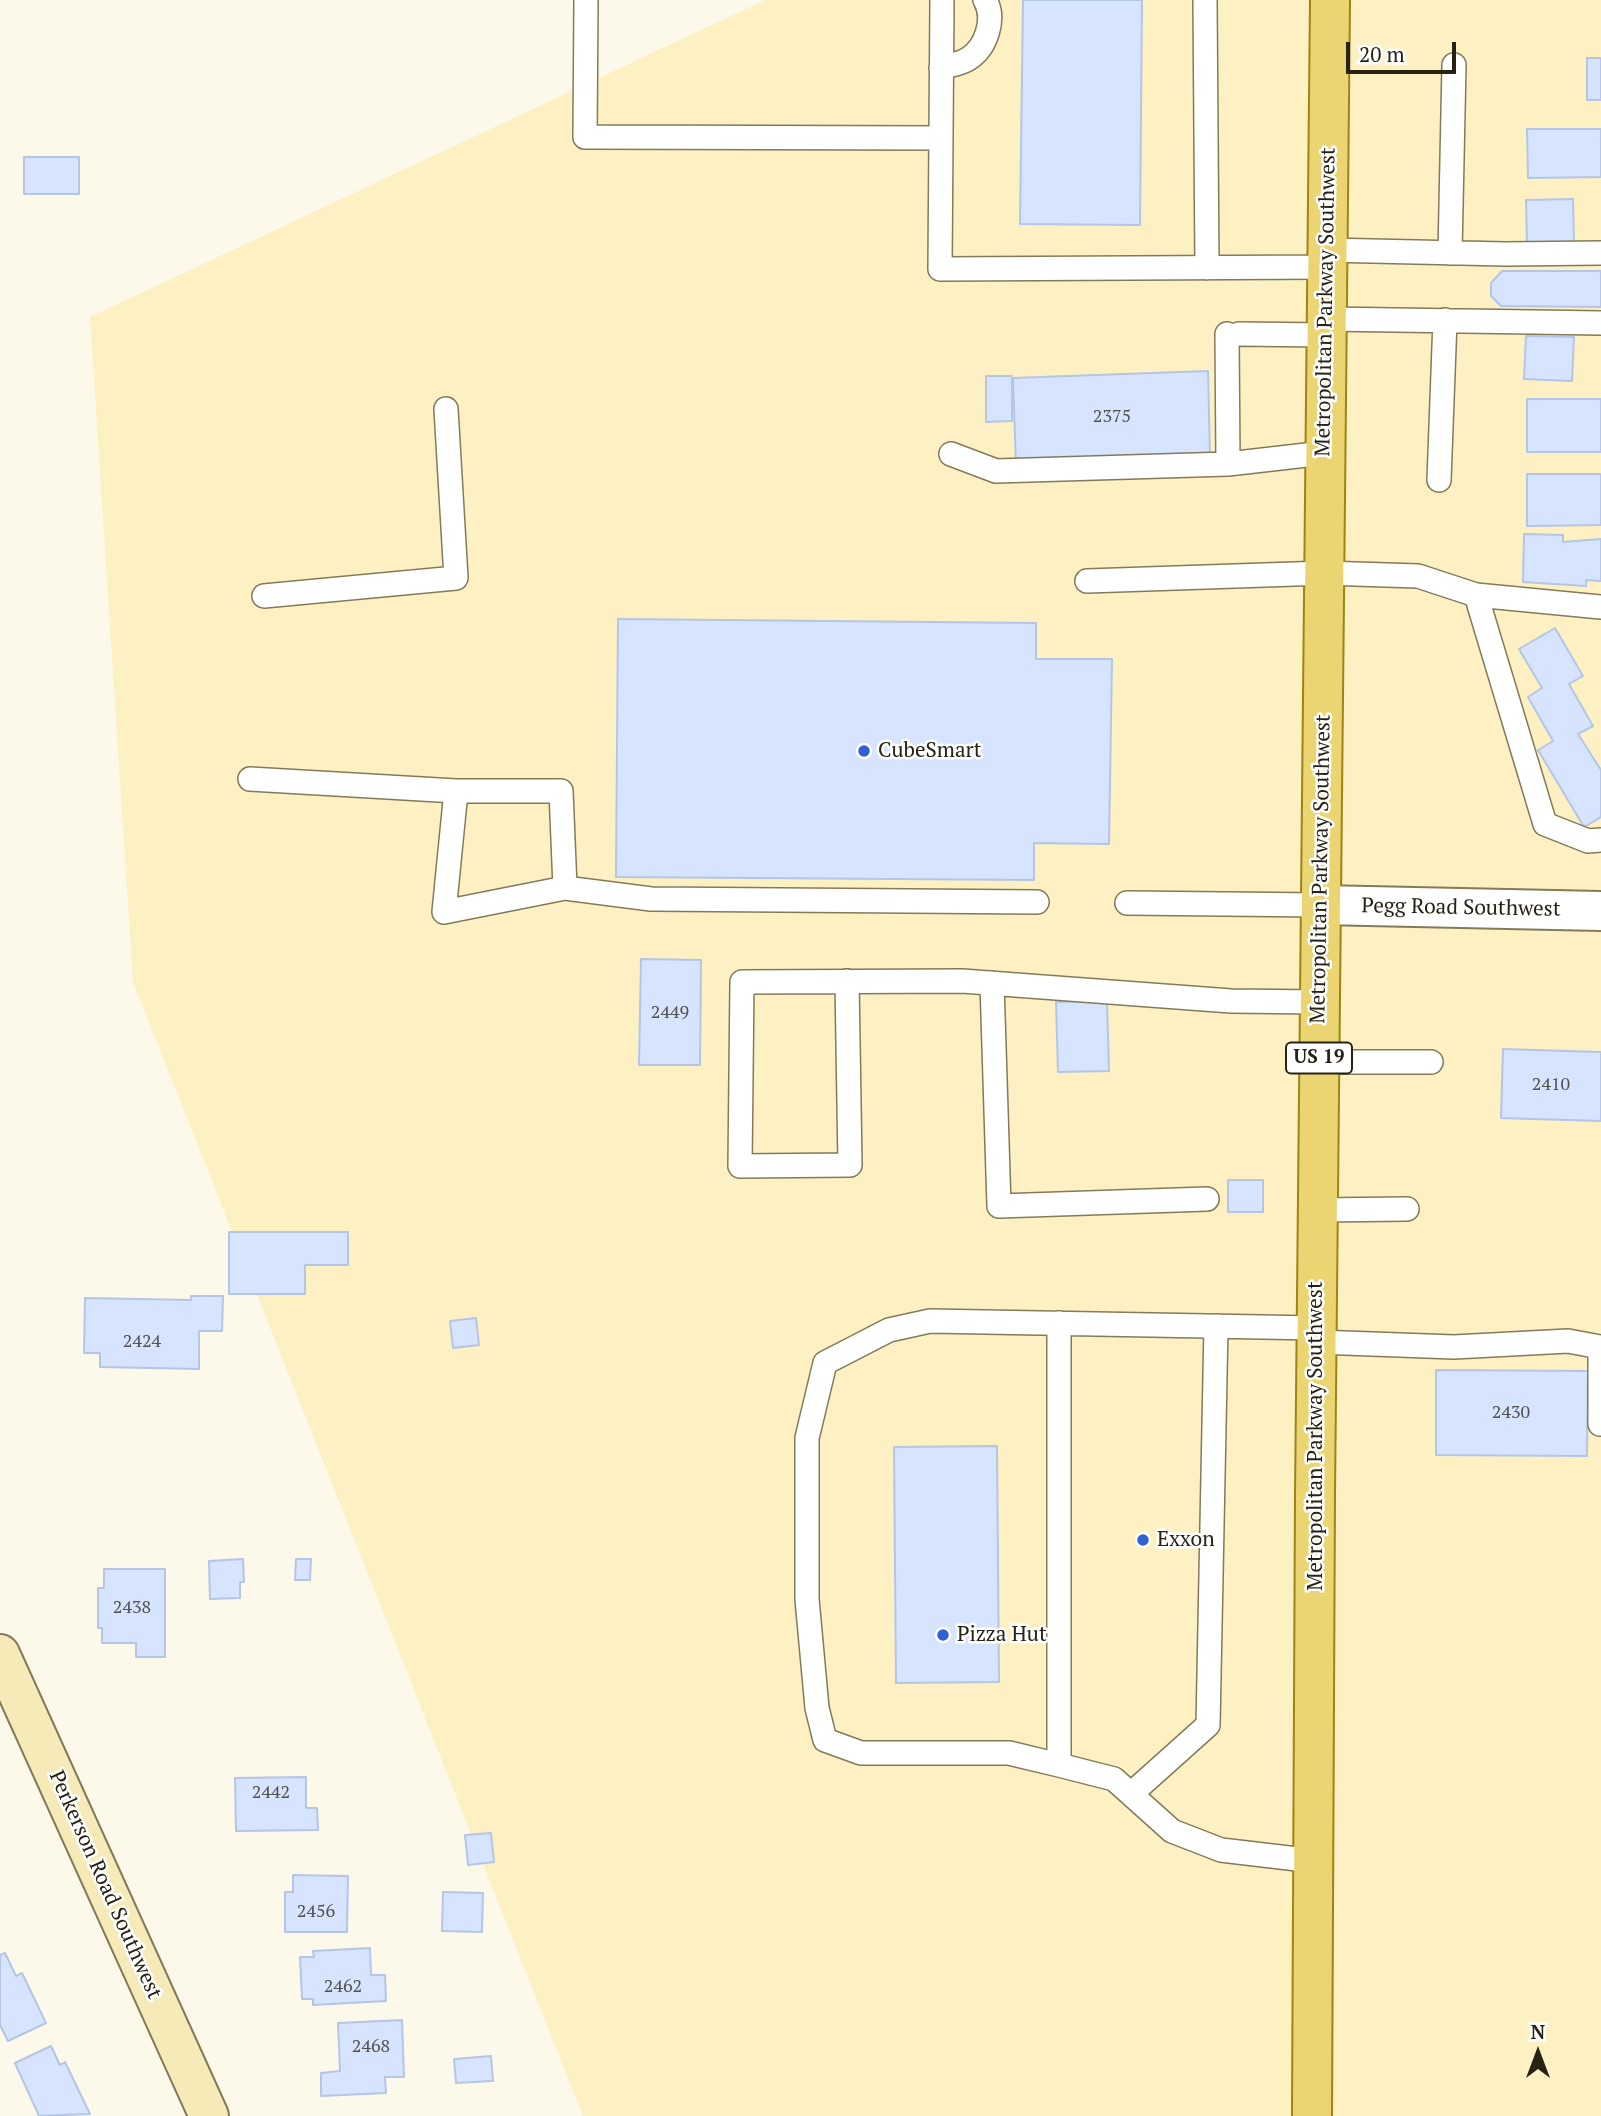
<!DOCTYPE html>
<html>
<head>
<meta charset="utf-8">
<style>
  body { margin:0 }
  #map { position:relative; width:1601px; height:2116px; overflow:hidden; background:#fdf9ea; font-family:"PT Serif",serif }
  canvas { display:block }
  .north { position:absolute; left:1503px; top:2018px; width:70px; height:70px; -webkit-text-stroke:5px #fff; paint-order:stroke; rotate:0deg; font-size:19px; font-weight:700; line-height:28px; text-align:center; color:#262214 }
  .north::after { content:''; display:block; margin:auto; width:24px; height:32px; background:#262214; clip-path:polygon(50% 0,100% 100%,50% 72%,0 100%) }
  .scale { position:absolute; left:1346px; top:42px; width:110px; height:32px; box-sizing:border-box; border:4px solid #262214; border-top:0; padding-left:9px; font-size:21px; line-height:24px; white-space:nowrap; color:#262214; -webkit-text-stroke:5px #fff; paint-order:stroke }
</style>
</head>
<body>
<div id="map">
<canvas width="1601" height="2116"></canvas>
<div class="north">N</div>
<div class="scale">20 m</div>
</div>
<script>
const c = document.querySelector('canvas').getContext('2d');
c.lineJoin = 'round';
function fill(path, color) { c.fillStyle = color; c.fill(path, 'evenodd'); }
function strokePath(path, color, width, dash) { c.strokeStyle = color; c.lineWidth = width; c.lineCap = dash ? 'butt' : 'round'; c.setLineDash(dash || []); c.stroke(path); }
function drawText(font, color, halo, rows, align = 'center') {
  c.font = font + ' "PT Serif",serif'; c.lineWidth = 5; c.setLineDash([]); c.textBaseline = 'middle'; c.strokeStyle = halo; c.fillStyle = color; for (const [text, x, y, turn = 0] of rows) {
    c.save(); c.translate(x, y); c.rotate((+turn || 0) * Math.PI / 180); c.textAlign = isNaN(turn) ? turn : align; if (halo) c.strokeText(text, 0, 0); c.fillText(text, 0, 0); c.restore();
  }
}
fill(new Path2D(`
  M765,0h836v2116h-1018l-450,-1134 -43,-665z`), '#fdf0c3');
const building = new Path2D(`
  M1023,0h119l-2,225 -120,-1z
  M1587,58h14v42h-14z
  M1527,129h74v48l-73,1z
  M24,157h55v37h-55z
  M1573,199l1,44 -47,1 -1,-44z
  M1502,271h99v36l-100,-1 -10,-10v-13z
  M1526,336l48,1 -2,44 -48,-2z
  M1208,371l2,86 -194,9 -3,-88z
  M986,376h26v45l-26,1z
  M1527,399h74v53h-74z
  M1527,474h74v51l-74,1z
  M1524,534l39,1v7l38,-3v42l-15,-1v6l-63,-4z
  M618,619l418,4v36h76l-3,185 -75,-1v37l-418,-3z
  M1555,628l28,48 -14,8 24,42 -15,8 23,36v47l-17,10 -46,-77 15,-9 -25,-44 14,-9 -23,-39z
  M641,959l60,1 -1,105h-61z
  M1107,1001l2,70 -51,1 -2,-70z
  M1503,1049l98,3v69l-100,-3z
  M1228,1180h35v32h-35z
  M229,1232h119v33h-43v29h-76z
  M191,1296h32l-1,35h-23v38l-99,-2v-14h-16l1,-55 106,2z
  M476,1318l3,27 -26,3 -3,-27z
  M1436,1370l152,1 -1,85 -151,-1z
  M997,1446l2,236 -103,1 -2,-236z
  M243,1559l1,23h-4v16l-30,1 -1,-38z
  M296,1559h15l-1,21h-15z
  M104,1569h61v88h-29v-14h-34v-15h-4v-40h6z
  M306,1777v31h11l1,22 -82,1 -1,-53z
  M491,1833l3,29 -26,3 -3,-30z
  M293,1875l55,1 -1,56h-62v-40h8z
  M443,1892l40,1 -1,39 -40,-1z
  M370,1948l1,27h14l1,26 -73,4v-6h-11l-2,-42h14l-1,-6z
  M5,1953l11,23 6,-3 24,50 -38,18 -8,-16v-70z
  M402,2020l2,57h-19l1,16 -65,3v-23l19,-2 -2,-48z
  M51,2046l9,19 5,-3 25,52 -51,2 -24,-53z
  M491,2056l2,25 -37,2 -2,-24z`);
fill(building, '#d6e4ff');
strokePath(building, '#b4c5e5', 2);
const lane = new Path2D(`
  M586,0l-1,137 355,1
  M942,0l-2,269 387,-2
  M1205,0l2,268
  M941,68c9,-3 19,-4 27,-9 18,-11 28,-40 17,-59
  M1327,250l178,4 96,-1
  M1450,253l4,-188
  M1326,319l275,4
  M1227,334l1,130
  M1239,334l87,1
  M951,454l45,17 232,-7 96,-11
  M1439,480l6,-160
  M1087,581l237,-8 94,3 58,19 125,12
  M1476,595l69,229 43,17 13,-1
  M264,596l192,-18 -10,-169
  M250,779l206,12h105l4,97
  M456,791l-12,121 121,-24 86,11 386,3
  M1127,903l194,2
  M847,981l3,184 -110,1 2,-184 220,-1 269,20 89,1
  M992,983l7,223 208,-7
  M1319,1062h112
  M1318,1210l89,-1
  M1059,1323v442
  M1317,1342l137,5 114,-6 32,6v77
  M1131,1794l77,-69 8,-399
  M1314,1861l-93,-11 -49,-19 -58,-52 -55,-14 -50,-12h-148l-36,-13 -8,-32 -10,-109v-161l18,-75 64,-33 41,-9 387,7`);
const street = new Path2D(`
  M1321,905l280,6`);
const secondary = new Path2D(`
  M0,1654l209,462`);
const primary = new Path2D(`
  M1312,2116l3,-622 15,-1494`);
strokePath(lane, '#847a59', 26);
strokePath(street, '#847a59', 42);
strokePath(secondary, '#847a59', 42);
strokePath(primary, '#9d8414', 42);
strokePath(lane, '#fff', 23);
strokePath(street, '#fff', 38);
strokePath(secondary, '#f5eab8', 38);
strokePath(primary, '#ebd572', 38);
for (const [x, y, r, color] of [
  [864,751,7,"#2f61d0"],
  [1143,1540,7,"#2f61d0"],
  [943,1635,7,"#2f61d0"]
]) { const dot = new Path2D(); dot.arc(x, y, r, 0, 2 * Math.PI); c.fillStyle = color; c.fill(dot); strokePath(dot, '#fff', 2.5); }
drawText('18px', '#52524f', null, [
  ["2375",1112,417],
  ["2449",670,1013],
  ["2410",1551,1085],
  ["2424",142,1342],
  ["2430",1511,1413],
  ["2438",132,1608],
  ["2442",271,1793],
  ["2456",316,1912],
  ["2462",343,1987],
  ["2468",371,2047]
]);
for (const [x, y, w] of [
  [1319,1058,66]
]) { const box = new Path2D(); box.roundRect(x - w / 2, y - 15.5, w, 31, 5); c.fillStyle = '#fff'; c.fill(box); strokePath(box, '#262214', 2); }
drawText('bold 19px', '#262214', null, [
  ["US 19",1319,1058]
]);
drawText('21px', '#262214', '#fff', [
  ["Metropolitan Parkway Southwest",1326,302,-89],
  ["Metropolitan Parkway Southwest",1321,869,-89],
  ["Pegg Road Southwest",1461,908,1],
  ["Metropolitan Parkway Southwest",1316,1436,-90],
  ["Perkerson Road Southwest",105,1885,66]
]);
drawText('21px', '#262214', '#fff', [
  ["CubeSmart",878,751],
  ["Exxon",1157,1540],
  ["Pizza Hut",957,1635]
], 'left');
</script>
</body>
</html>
